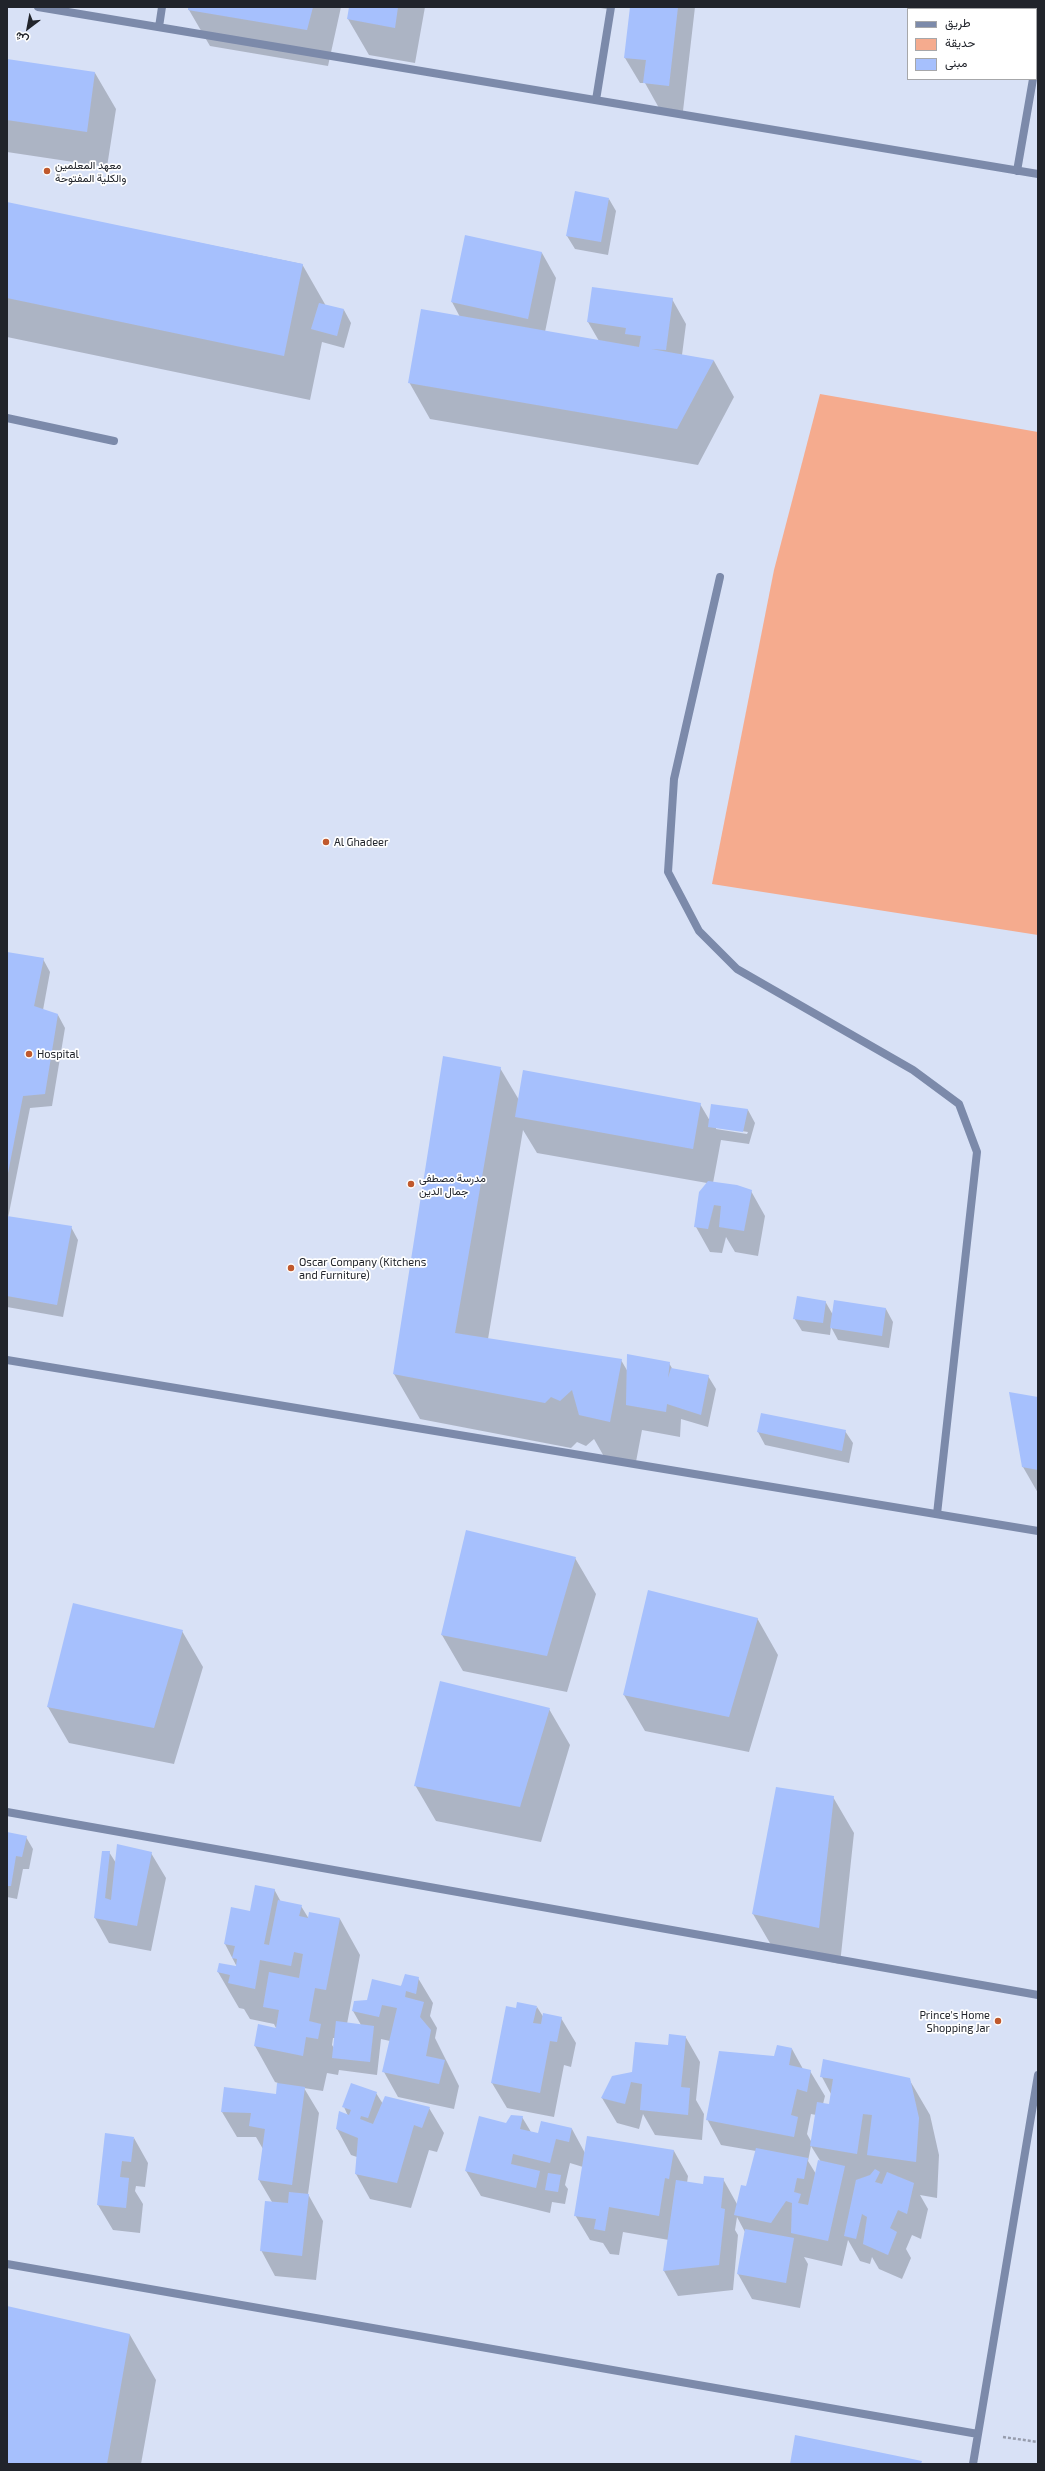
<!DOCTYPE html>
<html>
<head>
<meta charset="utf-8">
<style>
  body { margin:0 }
  #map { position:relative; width:1045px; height:2471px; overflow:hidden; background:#d8e1f6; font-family:"Exo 2",Vazirmatn,sans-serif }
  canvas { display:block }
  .frame { position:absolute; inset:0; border:8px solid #21242b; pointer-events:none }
  .legend { position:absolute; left:907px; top:8px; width:130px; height:72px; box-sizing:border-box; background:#fff; border:1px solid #a6a7aa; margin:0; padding:5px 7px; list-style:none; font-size:12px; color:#21242b }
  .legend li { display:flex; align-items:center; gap:8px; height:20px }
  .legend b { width:20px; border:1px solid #a6a7aa }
  .north { position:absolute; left:8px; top:8px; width:40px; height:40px; -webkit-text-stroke:3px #fff; paint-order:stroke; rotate:212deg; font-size:11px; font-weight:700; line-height:16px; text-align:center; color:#21242b }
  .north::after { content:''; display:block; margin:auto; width:14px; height:18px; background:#21242b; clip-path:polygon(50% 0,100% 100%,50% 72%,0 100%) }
</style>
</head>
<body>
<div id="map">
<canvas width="1045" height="2471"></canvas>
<div class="frame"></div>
<ul class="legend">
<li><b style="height:5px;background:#7c8aaa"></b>طريق</li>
<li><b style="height:11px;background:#f5ab8e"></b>حديقة</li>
<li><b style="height:11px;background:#a6c0fd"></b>مبنى</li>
</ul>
<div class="north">ش</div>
</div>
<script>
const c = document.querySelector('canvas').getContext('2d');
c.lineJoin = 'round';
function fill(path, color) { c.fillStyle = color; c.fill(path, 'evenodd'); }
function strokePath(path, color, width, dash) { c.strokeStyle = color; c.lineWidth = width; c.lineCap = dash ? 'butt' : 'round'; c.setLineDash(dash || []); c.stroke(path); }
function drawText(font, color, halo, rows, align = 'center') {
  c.font = font + ' "Exo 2",Vazirmatn,sans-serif'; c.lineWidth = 3.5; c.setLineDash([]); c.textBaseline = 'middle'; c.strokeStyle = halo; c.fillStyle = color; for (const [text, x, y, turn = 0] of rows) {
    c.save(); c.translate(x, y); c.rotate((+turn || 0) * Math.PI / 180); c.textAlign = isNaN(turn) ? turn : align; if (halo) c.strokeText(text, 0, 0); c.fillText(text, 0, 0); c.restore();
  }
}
fill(new Path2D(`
  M820,394l218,38v503l-326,-51 62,-314z`), '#f5ab8e');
fill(new Path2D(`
  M189,7h152l-13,59 -118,-20 -21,-36z
  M350,7h75l-10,56 -46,-8 -21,-36z
  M595,7h18l-1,3z
  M631,7h64l-12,104 -24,-3 -14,-25h-5l-15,-25z
  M7,60l88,13 21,36 -9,58 -100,-15z
  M609,199l7,12 -8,44 -33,-6 -8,-13z
  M7,203l295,61 24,42 18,4 7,13 -7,25 -22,-6 -12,58 -303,-63z
  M466,236l76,17 14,25 -11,54 54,9 -11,-19 84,-23 14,25 -4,31 32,6 20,36 -36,68 -268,-46 -21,-37 51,-65 -8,-15z
  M7,953l36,6 7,13 -7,38 15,5 7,13 -13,78 -22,2 -22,110 63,9 7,13 -15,77 -56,-10z
  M500,1068l19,32 181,4 10,17 2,-16 36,5 7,13 -6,21 -28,-4 -8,43 38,8 14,25 -7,40 -23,-4 -9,-15 -4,16 -12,-1 -14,-25 11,-44 -170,-30 -14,-23 -35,209 133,21 7,12 41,-9 4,7 35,6 8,13 -8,38 -27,-8 -1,18 -38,-7 -7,37 -29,-7 -12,-21 -8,7 -9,-4 -6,6 -151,-29 -26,-45zM716,1127l32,5 -1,2 -31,-5z
  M825,1301l8,14 53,-6 7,13 -4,26 -51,-8 -7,-13 -1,8 -28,-4 -8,-13z
  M1038,1398v95l-15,-26z
  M762,1414l83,17 8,12 -4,20 -84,-18 -7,-13z
  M575,1558l21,36 -29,98 -104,-21 -21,-36z
  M757,1618l21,37 -29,97 -104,-21 -21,-36z
  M182,1631l21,36 -29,97 -105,-21 -21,-36z
  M549,1709l21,36 -29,97 -105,-21 -21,-36z
  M833,1797l21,36 -14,131 -66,-14 -21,-36z
  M7,1833l19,4 7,12 -4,20h-6l-6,30 -10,-2z
  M109,1852l7,11 35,-10 15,25 -15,73 -42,-8 -14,-25z
  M274,1889l7,13 20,4 8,13h31l20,36 -13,69 14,1 -8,-14 14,-10 51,-23 15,25 -3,13 7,12 -2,10 24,48 -5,23 -56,-12 -14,-25 6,-31 -9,-2 -4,36 -38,-5 -1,5 -11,-2 -4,18 -19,-3 15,25 -11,81 15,27 -7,59 -41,-4 -14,-26 11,-48 -13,-22 4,-31 -7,-12h-19l-15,-25 3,-24 52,7 1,-12 -3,-1 -20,-36 22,-16 -3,-6 -24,-5 -6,-10 -5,-1 -21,-36 19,-5 -12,-23 26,-32zM333,2038h2l-1,10 -2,-3z
  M537,2007l7,11h17l15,25 -5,24 -7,-2 -10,52 -47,-9 -15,-25z
  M685,2036l15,26 -4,38 8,14 -2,26 -47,-5 -12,-21 -4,15 -22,-6 -15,-25z
  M792,2049l11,20 7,2 15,25 -2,8 7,1 1,-11 -9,-17 87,2 21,36 9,40 -2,43 -17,-3 8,14 -7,30 -9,-4 -6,14 5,9 -9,21 -23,-10 -7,-12 -2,7 -10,-3 -12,-21 -6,26 -38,-9 4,7 -8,44 -48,-9 -14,-25 7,-42 -8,-15 -2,13 3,5 -5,55 -55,6 -14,-25 5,-31 -46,-8 -4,23 -9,-1 -7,-11 -13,-3 -15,-25 8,-48 -13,-4 -5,22 3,4 -3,15 -13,-2 -2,11 -69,-17 -15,-25 40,-47 16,-7 9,15 8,2 33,-5 13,24 89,-2 14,25 -1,7 17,2 19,-6 14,25 10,-16 9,-37 -35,-6 -14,-26 68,-62zM811,2114l5,1 -4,28 -5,-9zM811,2146l10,16 -5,12 -8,-13z
  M376,2093l7,11 46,4 15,25 -7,19 -8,-2 -18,58 -41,-9 -14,-25 1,-17 -6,-2 -14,-26 2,-16 9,3 -4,-9z
  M134,2138l14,25 -3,24 -9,-1 -1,5 8,13 -3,29 -27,-3 -15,-25z
  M7,2307l123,28 26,45 -15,84h-134z`), '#0003');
fill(new Path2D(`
  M188,7h125l-6,23 -119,-20z
  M349,7h49l-3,21 -48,-9z
  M630,7h48l-9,79 -26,-3 3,-23 -22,-2z
  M7,59l88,13 -8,60 -80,-12z
  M575,191l34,7 -8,44 -35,-6z
  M7,202l296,62 -19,92 -277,-58z
  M465,235l77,17 -14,67 -77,-17z
  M592,287l81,11 -7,52 -15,-1 63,11 -37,69 -269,-46 13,-74 218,38 2,-11 -16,-2 1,-6 -39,-6z
  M319,303l25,6 -7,27 -26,-7z
  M7,952l37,6 -10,48 24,8 -13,80 -22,2 -15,77z
  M443,1056l58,11 -46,266 167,26 -12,63 -31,-7 -7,-25 -12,11 -9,-4 -6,6 -152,-29z
  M523,1070l178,33 -8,46 -178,-32z
  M711,1104l37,5 -5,23 -35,-5z
  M708,1181l29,4 15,5 -8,41 -25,-4 2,-21 -7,-1 -6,24 -14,-2 5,-35z
  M7,1216l65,10 -15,79 -50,-9z
  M797,1296l29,5 -3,22 -30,-4z
  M834,1300l52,8 -4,28 -52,-8z
  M627,1354l43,8 -2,16 3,-10 38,7 -8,40 -34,-11 -1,8 -40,-7z
  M1009,1392l29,5v73l-16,-3z
  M761,1413l85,17 -4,21 -85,-19z
  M466,1530l110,27 -29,99 -106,-21z
  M648,1590l110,28 -29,99 -106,-22z
  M73,1603l110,27 -29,98 -107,-21z
  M440,1681l110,27 -30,99 -106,-21z
  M776,1787l58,9 -15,132 -67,-14z
  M7,1832l20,4 -5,21 -6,-1 -5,30h-4z
  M117,1844l35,8 -15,74 -43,-8 8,-67h8l-5,47 6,2z
  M255,1885l20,4 -11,55 5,1 9,-45 24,5 -3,11 9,2 1,-6 31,6 -14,72 -11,-2 -6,33 12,3 -3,15 -12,-2 -3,19 -49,-10 4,-22 18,4 3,-18 -16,-3 6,-35 30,6 4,-24 -9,-2 -3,14 -31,-6 -5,29 -27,-6 2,-8 -13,-3 2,-9 17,3 1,-7 -5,-1 3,-12 -11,-2 7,-37 19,4z
  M405,1974l14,3 -3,17 -10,-3 -1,6 19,5 -4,15 11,13 -5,26 19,4 -6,24 -57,-12 15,-64 -15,-3 -3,12 -27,-6 2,-10 13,-1 5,-21 29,7z
  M517,2002l20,4 -4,17 8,1 2,-11 19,4 -5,25 -7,-1 -10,52 -49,-10 15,-77 10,2z
  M336,2021l38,5 -4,36 -38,-4z
  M669,2034l17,2 -5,51 9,1 -2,27 -48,-5 2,-26 -11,-2 -6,22 -24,-6 11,-22 20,-4 3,-30 33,3z
  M777,2045l15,3 -3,17 22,5 -4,22 -10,-3 -6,26 7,2 -4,20 -88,-17 13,-69 55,5z
  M823,2059l87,19 9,40 -3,44 -49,-7 5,-40 -9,-1 -6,40 -47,-8 7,-44 12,2 4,-25 -13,-2z
  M277,2083l28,4 -13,98 -34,-5 7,-51 -16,-3 2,-13 -30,-1 3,-25 52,7z
  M351,2083l26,9 -9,26 -7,-2 -1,3 13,5 12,-28 45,11 -8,21 -8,-3 -17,58 -42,-9 3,-36 -22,-9 3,-18 10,4 2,-5 -9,-3z
  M511,2115l12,1 -3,13 18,4 3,-12 31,7 -3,14 -13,-3 -6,24 -37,-9 -2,10 29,7 -4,17 -71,-17 14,-55 27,7z
  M105,2133l29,4 -3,25 -9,-1 -2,16 9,1 -3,30 -29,-3z
  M587,2136l87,14 -5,29 -4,-1 -6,38 -50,-9 -4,24 -11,-2 2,-10 -22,-3z
  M756,2148l52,10 -4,21 -7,-1 -3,14 7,2 -3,9 10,2 10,-45 27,6 -17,75 -37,-8 1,-30 -6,-2 -15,22 -37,-8 7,-30 5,1z
  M875,2169l5,3 -5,10 7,2 5,-12 27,11 -7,31 -9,-4 -8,18 7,4 -9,23 -25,-11 4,-27 -5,-3 -6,25 -12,-3 12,-56 14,-5z
  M548,2173l13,2 -3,17 -13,-2z
  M704,2176l20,2 -3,30 4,1 -6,56 -56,6 13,-91 27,4z
  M289,2192l20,2 -7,62 -42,-5 5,-50 23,2z
  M745,2229l49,9 -8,45 -49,-9z
  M7,2306l123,28 -23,130h-100z
  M795,2435l127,26 -1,3h-131z`), '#a6c0fd');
strokePath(new Path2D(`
  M1003,2437l35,5`), '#979dad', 2.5, [3, 2]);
strokePath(new Path2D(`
  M7,418l107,23
  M720,577l-46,202 -6,93 31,59 38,38 176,101 46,34 18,48 -40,362`), '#7c8aaa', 8);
strokePath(new Path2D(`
  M38,7l1000,167
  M159,27l3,-20
  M1036,61l2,-11
  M596,100l15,-93
  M1017,171l16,-92
  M7,1360l1031,171
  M7,1812l1031,183
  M7,2264l971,170
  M973,2464l65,-389`), '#7c8aaa', 8);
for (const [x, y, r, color] of [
  [47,171,4,"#c0592d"],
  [326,842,4,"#c0592d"],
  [29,1054,4,"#c0592d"],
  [411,1184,4,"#c0592d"],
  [291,1268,4,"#c0592d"],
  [998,2021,4,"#c0592d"]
]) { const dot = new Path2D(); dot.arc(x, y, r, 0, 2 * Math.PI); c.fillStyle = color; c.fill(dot); strokePath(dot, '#fff', 1.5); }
drawText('11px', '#21242b', '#fff', [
  ["معهد المعلمين",55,165],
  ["والكلية المفتوحة",55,178],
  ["Al Ghadeer",334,842],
  ["Hospital",37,1054],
  ["مدرسة مصطفى",419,1178],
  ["جمال الدين",419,1191],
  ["Oscar Company (Kitchens",299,1262],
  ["and Furniture)",299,1275],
  ["Prince's Home",990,2015,"right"],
  ["Shopping Jar",990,2028,"right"]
], 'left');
</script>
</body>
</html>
